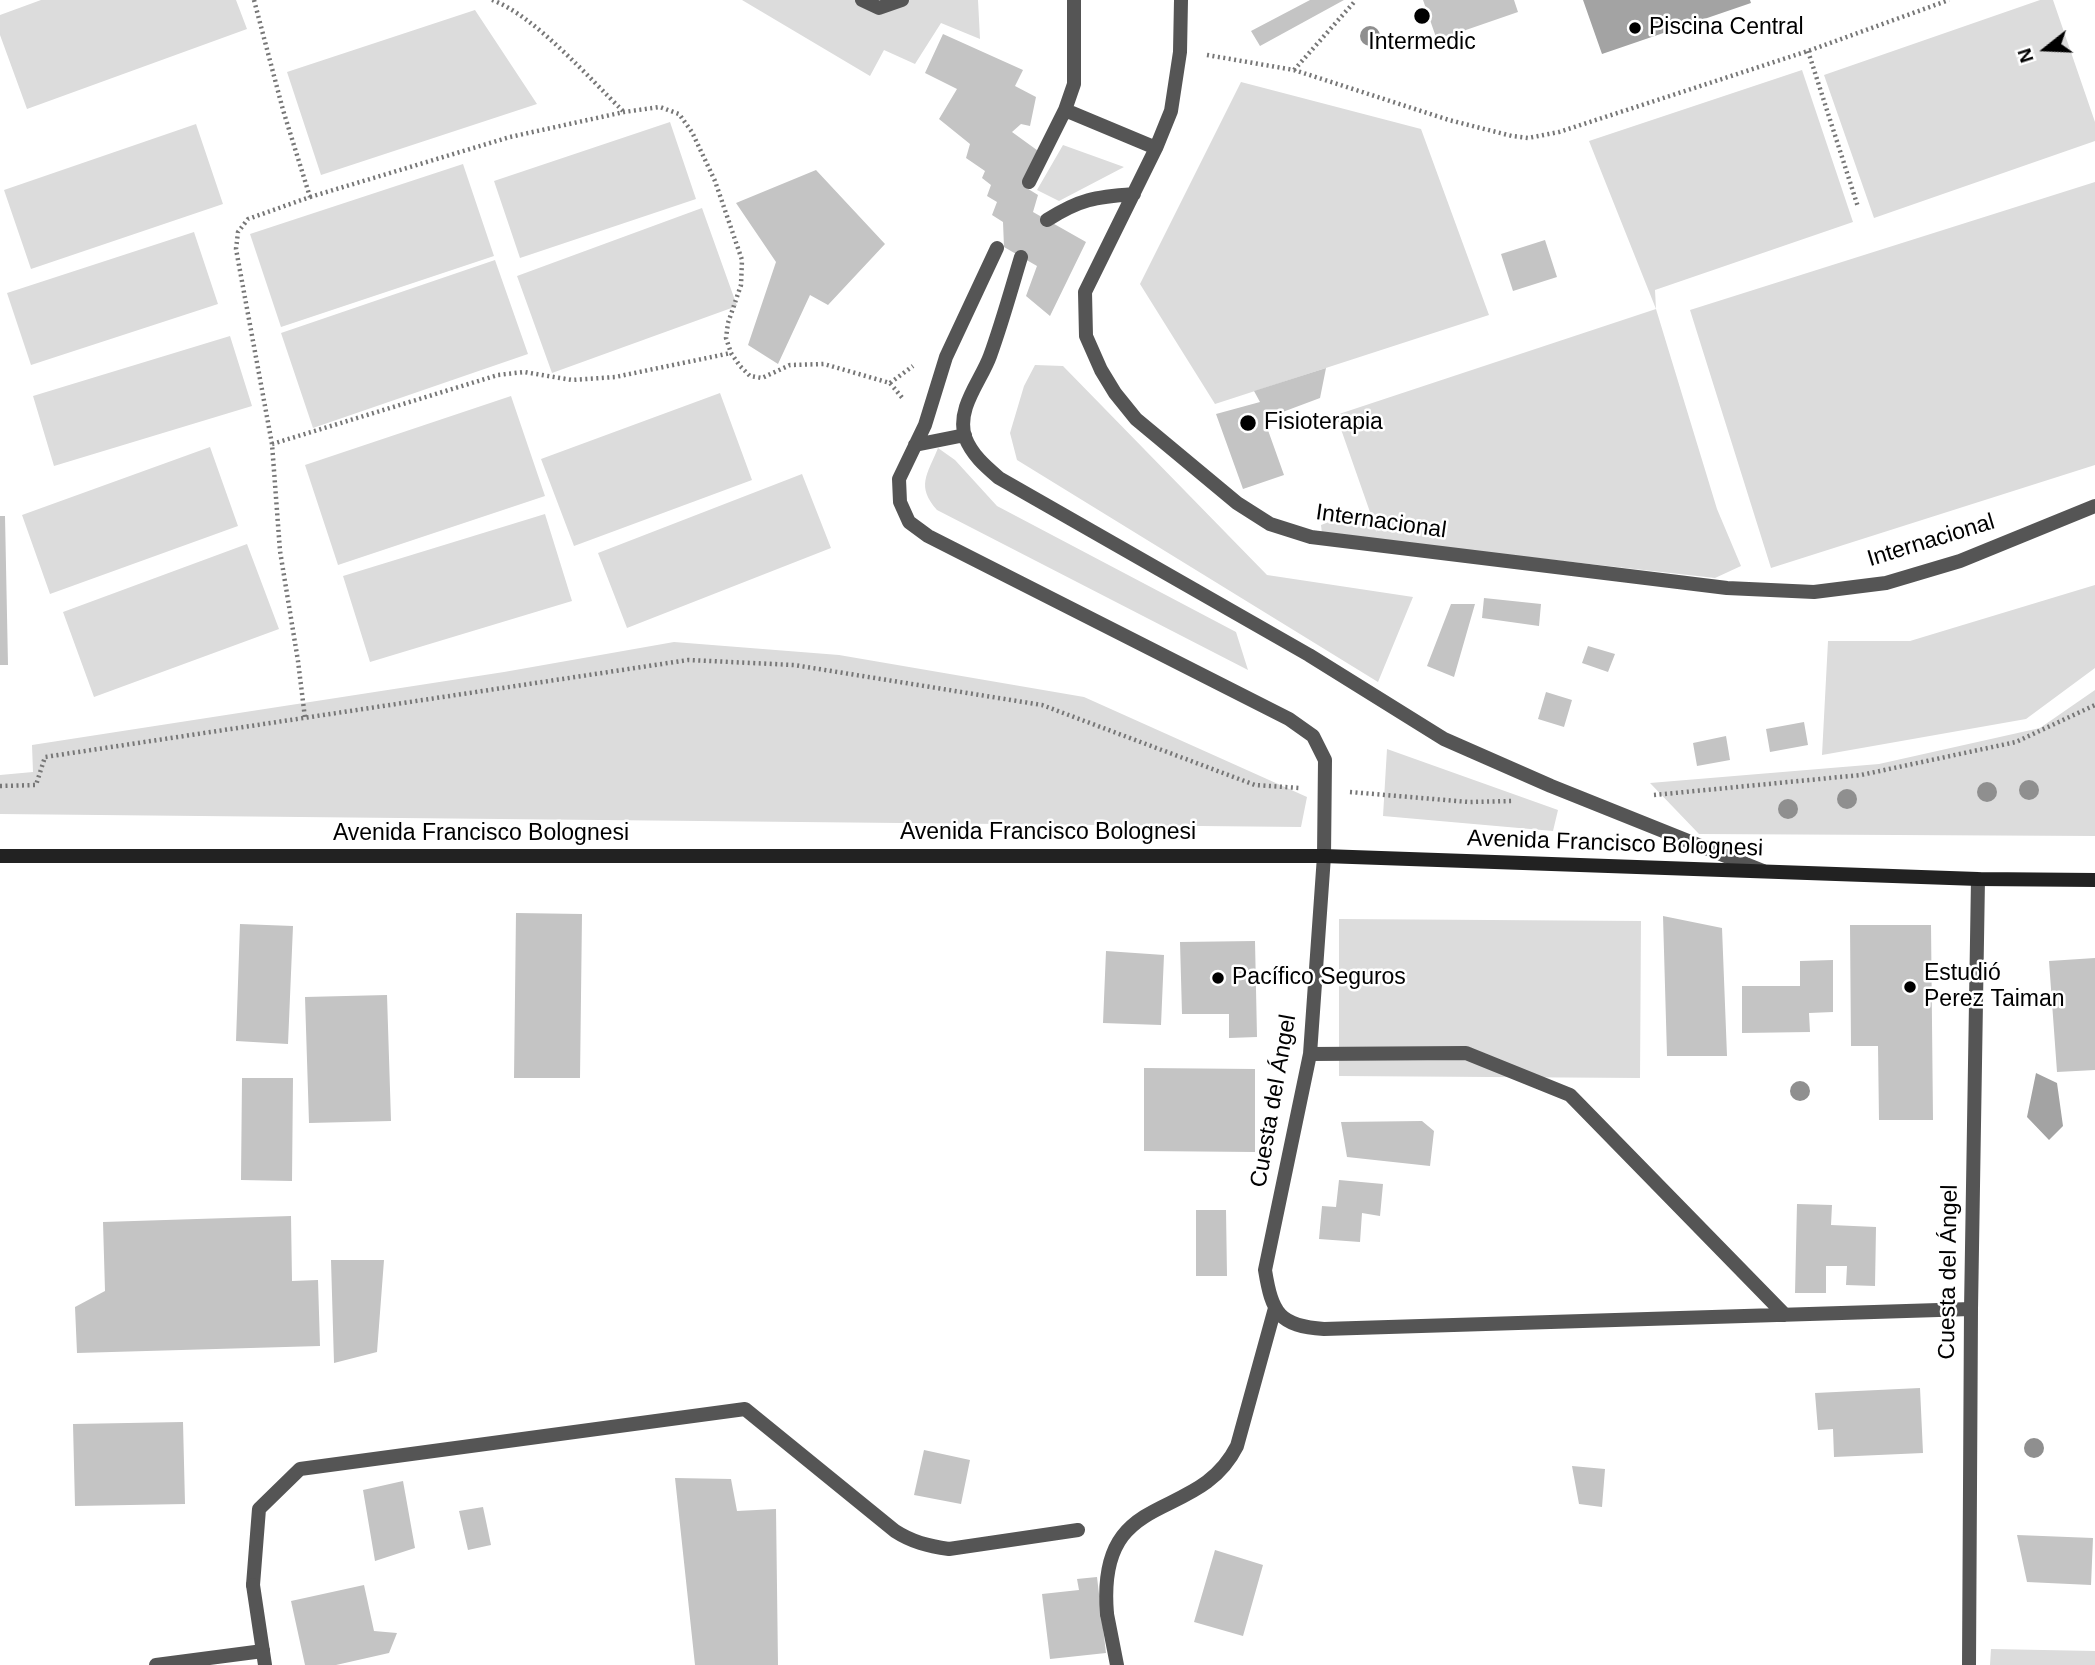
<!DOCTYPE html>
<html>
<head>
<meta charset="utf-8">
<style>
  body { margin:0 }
  #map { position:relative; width:2095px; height:1665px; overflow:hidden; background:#fff; font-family:Arial,sans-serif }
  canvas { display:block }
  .north { position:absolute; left:2011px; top:14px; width:70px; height:70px; -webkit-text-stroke:5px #fff; paint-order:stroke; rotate:252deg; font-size:19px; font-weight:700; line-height:28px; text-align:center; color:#000 }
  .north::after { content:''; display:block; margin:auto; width:24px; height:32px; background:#000; clip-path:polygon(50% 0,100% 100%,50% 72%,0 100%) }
</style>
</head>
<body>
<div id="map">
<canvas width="2095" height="1665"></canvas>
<div class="north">N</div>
</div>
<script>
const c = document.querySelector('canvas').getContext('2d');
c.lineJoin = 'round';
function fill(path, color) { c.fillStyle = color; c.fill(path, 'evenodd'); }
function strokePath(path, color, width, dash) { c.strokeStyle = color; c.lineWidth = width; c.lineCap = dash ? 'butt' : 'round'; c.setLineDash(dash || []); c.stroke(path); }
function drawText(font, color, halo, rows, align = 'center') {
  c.font = font + ' Arial,sans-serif'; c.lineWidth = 5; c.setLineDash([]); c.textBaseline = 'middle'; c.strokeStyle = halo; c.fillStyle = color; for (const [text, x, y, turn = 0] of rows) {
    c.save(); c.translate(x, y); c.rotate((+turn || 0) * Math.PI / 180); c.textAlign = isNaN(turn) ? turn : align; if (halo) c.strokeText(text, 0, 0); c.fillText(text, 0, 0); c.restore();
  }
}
fill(new Path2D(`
  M41,0h195l11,29 -220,80 -27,-74v-20z
  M742,0h236l2,39 -39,-16 -26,41 -31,-14 -14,26z
  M2040,0h13l42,122v19l-221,77 -50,-143z
  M475,10l62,94 -216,71 -34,-103z
  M1802,70l51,152 -198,68 1,19 61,200 24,57 -26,12 -393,-44 -1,-9 40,-15 16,22 -41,-117 320,-106 -67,-168z
  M1241,82l180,47 68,186 -274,89 -75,-120z
  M670,122l26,77 -176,59 -26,-77z
  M196,124l27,80 -192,65 -27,-79z
  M1063,145l61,22 -65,34 -22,-11z
  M463,164l31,92 -213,71 -31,-93z
  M2095,182v283l-324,103 -81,-258z
  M702,208l35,98 -185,67 -35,-97z
  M194,232l24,72 -187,61 -24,-72z
  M495,260l33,94 -215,74 -32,-95z
  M230,336l22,70 -198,60 -21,-70z
  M1035,365l28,1 204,209 146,22 -35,85 -361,-222 -7,-27 14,-47z
  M720,393l32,87 -178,66 -33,-87z
  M511,396l34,100 -207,69 -33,-100z
  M210,447l28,79 -188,68 -28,-79z
  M938,448l17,12 42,46 239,126 12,38 -311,-160c-21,-24 -10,-35 1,-62z
  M802,474l29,74 -204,80 -29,-75z
  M545,514l27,87 -202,61 -27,-86z
  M247,544l32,85 -185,68 -31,-85z
  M2095,585v83l-69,51 -204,36 6,-114h82z
  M674,642l165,13 245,42 223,100 -6,30 -1301,-13v-39l33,-3 -1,-27 472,-73z
  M2095,690v146l-396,-2 -49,-51 229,-19 161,-36z
  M1387,749l171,61 -5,21 -170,-15z
  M1339,919l302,2 -1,157 -301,-2z
  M1991,1649l104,2v14h-105z`), '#dcdcdc');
fill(new Path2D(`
  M1583,0h167l1,3 -149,51z
  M2036,1073l21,10 6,43 -14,14 -22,-23z`), '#a3a3a3');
fill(new Path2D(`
  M1310,0h34l-84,46 -9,-15z
  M1423,0h91l4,12 -81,28z
  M943,34l80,36 -8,16 21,11 -6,29 -9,-2 -9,8 29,21 -16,34 13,8 -5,17 53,30 -36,74 -24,-20 11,-30 -33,-19 -1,-25 -11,-7 5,-13 -10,-6 4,-11 -9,-7 3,-7 -19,-13 4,-14 -31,-25 18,-30 -32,-16z
  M816,170l69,74 -57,61 -18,-10 -32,69 -30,-19 28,-83 -40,-59z
  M1545,240l12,37 -44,14 -12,-37z
  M1326,368l-6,30 -56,21 20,56 -41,14 -27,-75 44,-12 -6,-11z
  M0,516h5l3,149h-8z
  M1484,598l57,6 -2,22 -57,-8z
  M1451,604h24l-21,73 -27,-11z
  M1588,646l27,8 -7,18 -26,-9z
  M1546,692l26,8 -8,27 -26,-8z
  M1804,722l4,23 -38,7 -4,-23z
  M1726,736l4,24 -33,6 -4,-23z
  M516,913l66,1 -2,164h-66z
  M1663,916l59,12 5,128h-60z
  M240,924l53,2 -5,118 -52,-3z
  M1850,925h81l2,195h-54l-1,-74h-27z
  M1255,941l2,96 -28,1v-24h-47l-2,-72z
  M1106,951l58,4 -3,70 -58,-2z
  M2095,958v112l-38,2 -8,-111z
  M1833,960v52l-24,1 1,19 -68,1v-47h58v-25z
  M387,995l4,126 -82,2 -4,-126z
  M1144,1068l111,1v83l-111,-1z
  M242,1078h51l-1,103 -51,-1z
  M1422,1121l12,10 -4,35 -83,-9 -6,-35z
  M1339,1180l44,4 -3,32 -18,-3 -2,29 -41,-3 3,-33 14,1z
  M1797,1204l35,1 -1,20 45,2 -1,59 -29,-1 1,-19h-21v27h-31z
  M1196,1210h30l1,66h-31z
  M291,1216l1,65 26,-1 2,66 -243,7 -2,-46 30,-16 -2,-69z
  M331,1260h53l-7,92 -43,11z
  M1920,1388l3,65 -89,4 -1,-28 -15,1 -3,-37z
  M183,1422l2,82 -110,2 -2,-82z
  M924,1450l46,10 -9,44 -47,-9z
  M1572,1466l33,3 -3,38 -23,-3z
  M675,1478l56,1 6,32 39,-2 2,156h-83z
  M403,1481l12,67 -40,13 -12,-71z
  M483,1507l8,38 -23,5 -9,-39z
  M2017,1535l76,3 -2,47 -64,-3z
  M1215,1550l48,15 -20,71 -49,-14z
  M1097,1577l9,76 -56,6 -8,-65 37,-4 -2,-11z
  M364,1585l10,46 23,2 -8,20 -53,12h-31l-14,-64z`), '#c4c4c4');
strokePath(new Path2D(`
  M254,0l29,110 27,87 -62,22 -10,13 -2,17 36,195 8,107 18,110 7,57
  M492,0c42,15 98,79 131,111
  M1808,51l50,156
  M1207,55l87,15 155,50 63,16 16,2 31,-6 249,-81 141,-51
  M1294,70l62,-70
  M310,197l200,-60 114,-25 36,-5 19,7 13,18 23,49 27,79 -1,25 -13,38 -2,15 5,15 9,13 10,10 12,2 28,-13 34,-1 66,19 14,17
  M890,383l23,-17
  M272,444l226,-69 26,-3 48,8 43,-3 116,-24
  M0,786l36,-1 9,-28 643,-97 106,5 248,40 213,80 44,3
  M1350,792l119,10 43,-1
  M1654,795l207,-20 155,-33 79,-37`), '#777', 4.5, [2, 3.5]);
strokePath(new Path2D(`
  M862,0l17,8 23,-8
  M1181,0l-1,52 -9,59 -15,37 -71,144 1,44 15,34 14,23 21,26 101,84 33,21 41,13 416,51 87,4 72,-9 74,-22 135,-55
  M1065,110l9,-26v-84
  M1029,182l36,-72 91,38
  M1047,220c33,-21 48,-23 87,-26
  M997,248l-51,109 -21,68 -26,54 1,23 9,20 19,14 361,183 24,17 12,24 -1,96
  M1021,257c-10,33 -19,66 -31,99 -9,25 -34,52 -25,81 7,18 20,29 34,41l310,177 135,84 107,47 212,85
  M915,445l50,-10
  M253,1585l6,-76 41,-40 445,-60 150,122c17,11 33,15 54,18l129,-19
  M1107,1614l10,51
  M156,1665l107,-14`), '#555', 14);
strokePath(new Path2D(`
  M1324,856l-14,198 -45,216c7,43 14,56 59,59l647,-20
  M1310,1054l156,-1 104,42 215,220
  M253,1585l12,80
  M1107,1614c-11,-129 90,-88 130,-168l38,-138
  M1969,1665l2,-356 7,-430`), '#555', 14);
strokePath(new Path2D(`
  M0,856h1324l654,23 117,1`), '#222', 14);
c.fillStyle = '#8f8f8f';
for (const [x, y] of [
  [1370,36],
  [2029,790],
  [1987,792],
  [1847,799],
  [1788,809],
  [1800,1091],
  [2034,1448]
]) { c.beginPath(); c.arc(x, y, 10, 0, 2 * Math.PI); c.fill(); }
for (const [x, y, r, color] of [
  [1422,16,9,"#000"],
  [1635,28,7,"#000"],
  [1248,423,9,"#000"],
  [1218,978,7,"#000"],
  [1910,987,7,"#000"]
]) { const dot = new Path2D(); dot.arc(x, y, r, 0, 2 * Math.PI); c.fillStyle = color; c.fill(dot); strokePath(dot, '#fff', 2.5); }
drawText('23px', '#000', '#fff', [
  ["Piscina Central",1649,28],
  ["Intermedic",1422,43,"center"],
  ["Fisioterapia",1264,423],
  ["Estudió",1924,974],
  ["Perez Taiman",1924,1000],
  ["Pacífico Seguros",1232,978]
], 'left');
drawText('23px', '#000', '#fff', [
  ["Internacional",1381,522,8],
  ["Internacional",1931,541,-17],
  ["Avenida Francisco Bolognesi",1048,833],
  ["Avenida Francisco Bolognesi",481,834],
  ["Avenida Francisco Bolognesi",1615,844,2],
  ["Cuesta del Ángel",1274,1101,-80],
  ["Cuesta del Ángel",1949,1272,-89]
]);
</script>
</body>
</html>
